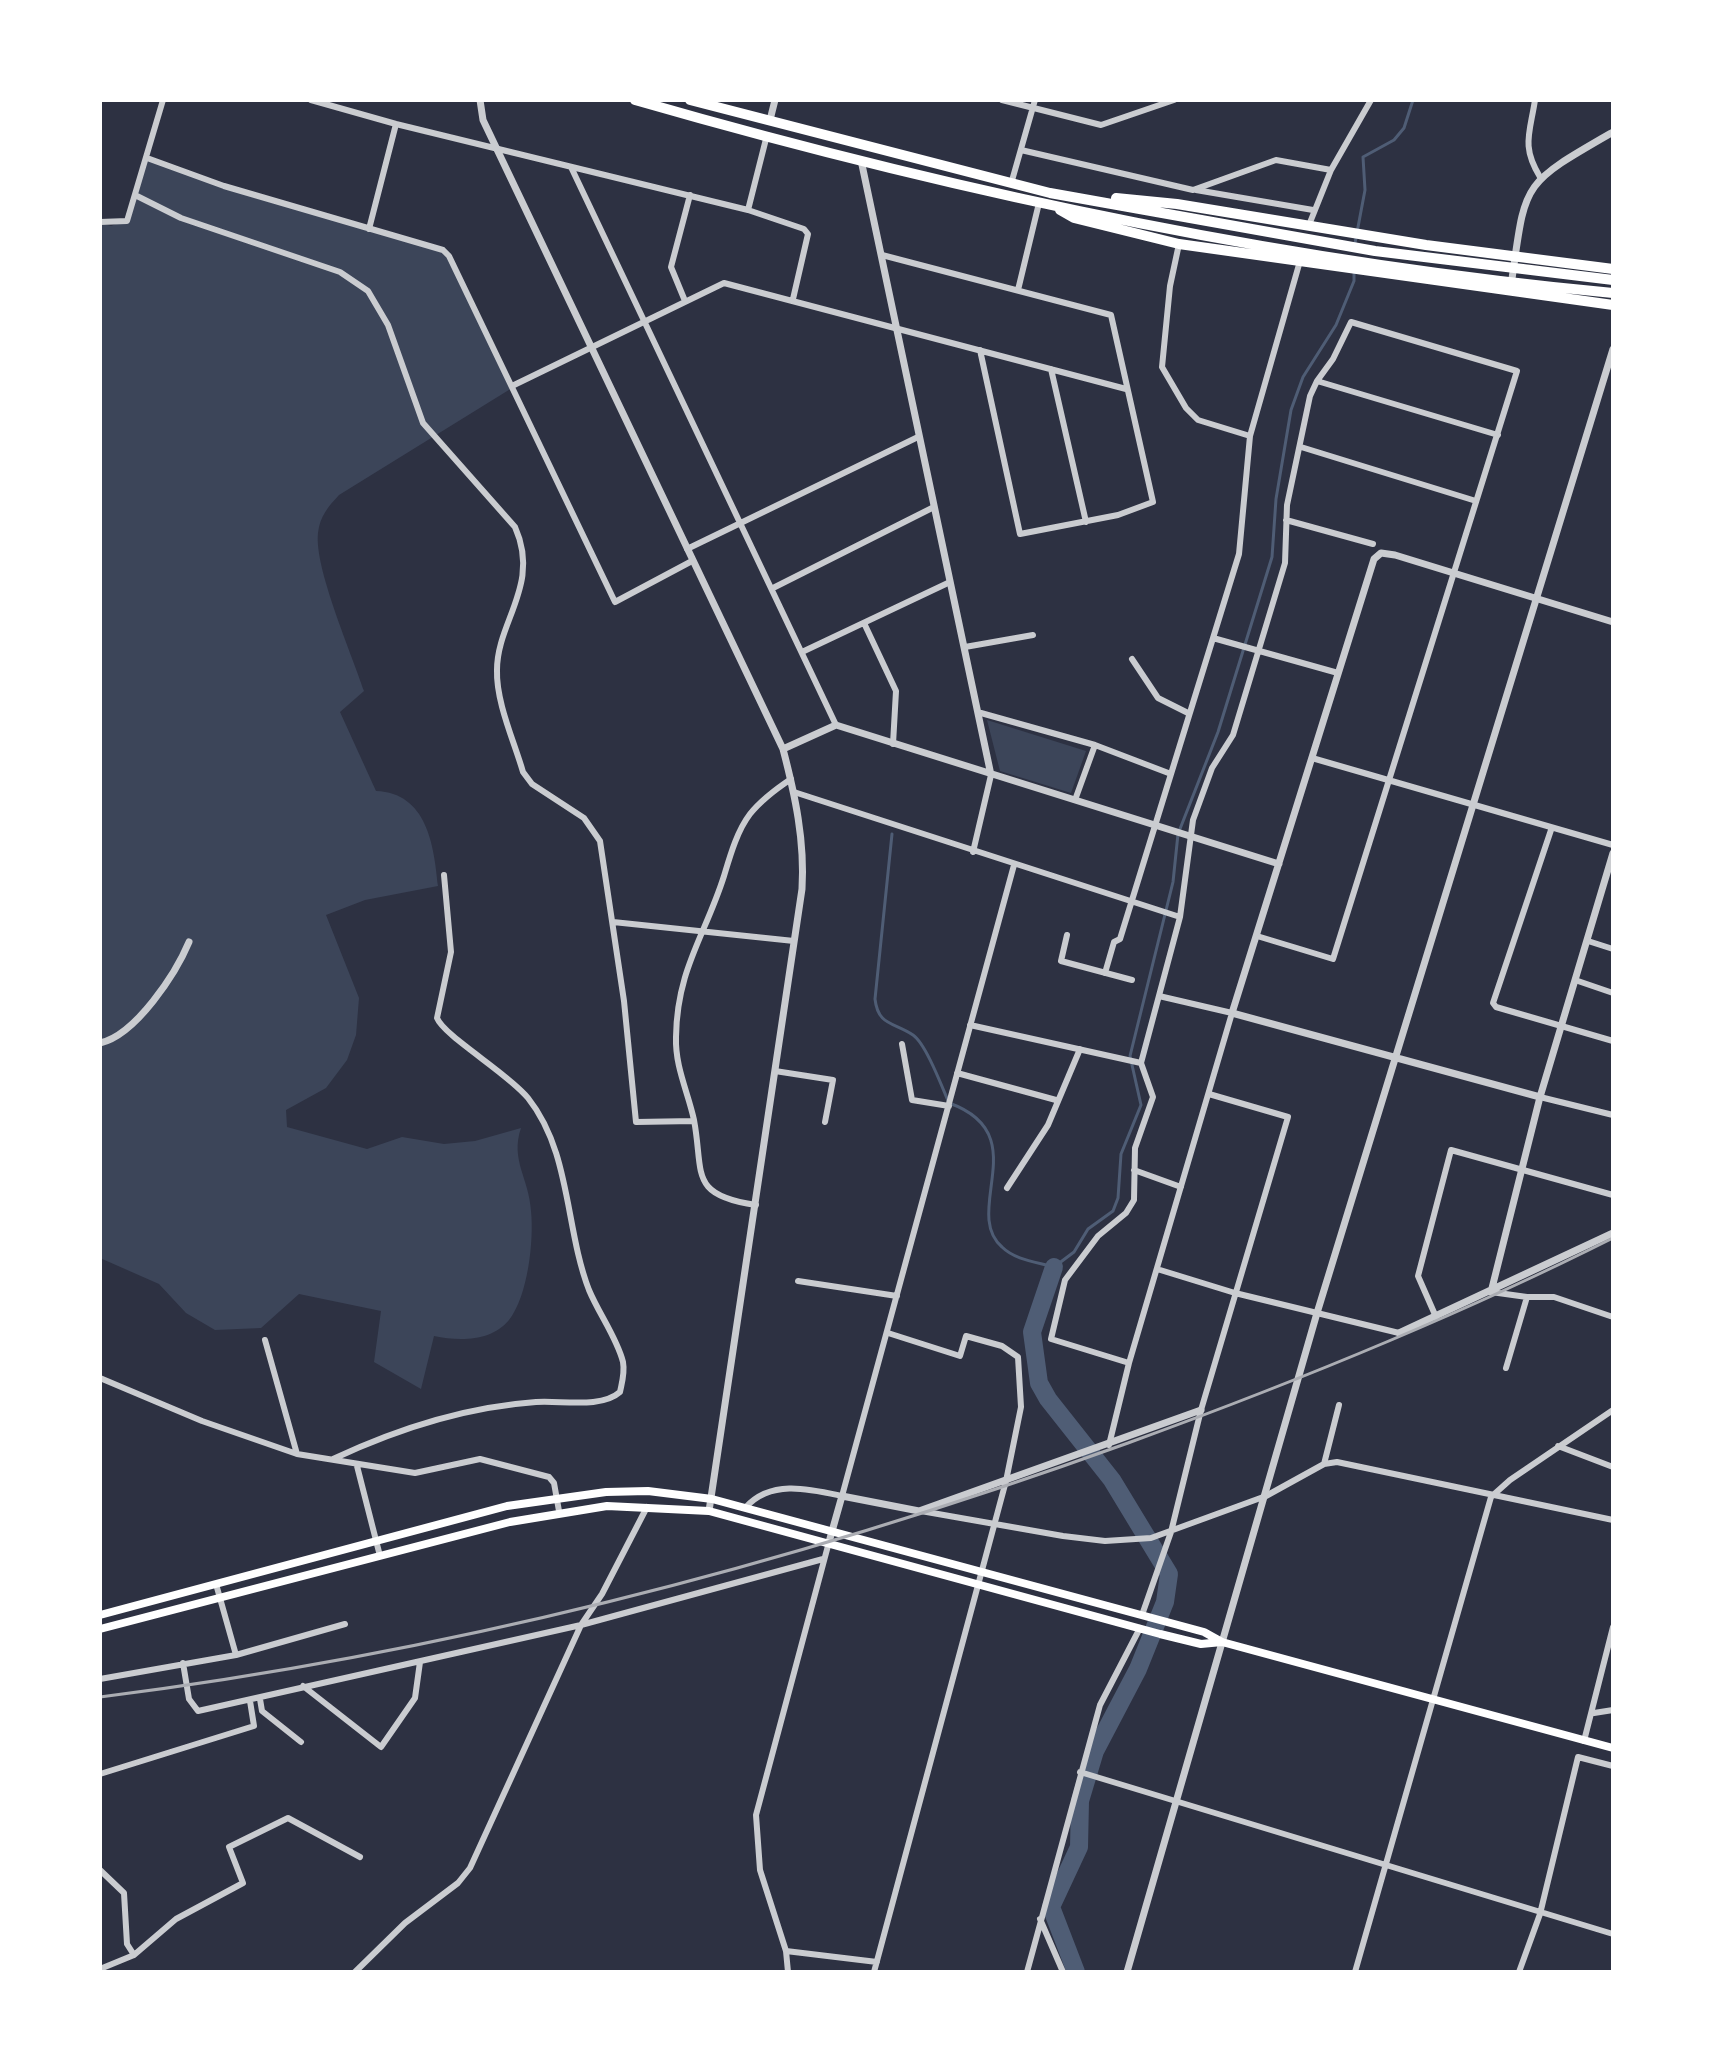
<!DOCTYPE html>
<html>
<head>
<meta charset="utf-8">
<style>
  body { margin:0 }
  #map { position:relative; width:1713px; height:2072px; overflow:hidden; background:#2d3142; font-family:"Titillium Web",sans-serif }
  canvas { display:block }
  .frame { position:absolute; inset:0; border:102px solid #fff; pointer-events:none }
</style>
</head>
<body>
<div id="map">
<canvas width="1713" height="2072"></canvas>
<div class="frame"></div>
</div>
<script>
const c = document.querySelector('canvas').getContext('2d');
c.lineJoin = 'round';
function fill(path, color) { c.fillStyle = color; c.fill(path, 'evenodd'); }
function strokePath(path, color, width, dash) { c.strokeStyle = color; c.lineWidth = width; c.lineCap = dash ? 'butt' : 'round'; c.setLineDash(dash || []); c.stroke(path); }
fill(new Path2D(`
  M145,159l305,94 62,135 -173,107c-11,12 -19,21 -21,38 -4,35 34,121 46,158l-24,21 36,79c51,2 58,54 62,95l-73,14 -39,15 33,83 -3,37 -9,25 -21,28 -40,22 1,17 80,22 35,-12 42,7 31,-3 46,-13c-11,32 8,50 10,83 3,29 -3,85 -22,109 -18,22 -50,21 -75,16l-13,53 -47,-27 7,-51 -82,-17 -38,34 -46,2 -29,-17 -27,-29 -59,-26v-1035l11,3 13,-5z
  M987,720l99,31 -15,42 -71,-22z`), '#3c4559');
strokePath(new Path2D(`
  M1355,243l10,-53 -2,-33 31,-17 10,-12 9,-28
  M892,834l-17,165c3,27 19,23 38,36 13,9 29,52 36,68 87,31 12,108 53,144 13,13 35,15 52,20l20,-15 14,-23 25,-18 5,-13 3,-44 20,-49 -11,-49 43,-174 5,-48 40,-102 54,-175 4,-58 15,-89 12,-33 33,-52 18,-44v-10`), '#4f5d75', 3);
strokePath(new Path2D(`
  M1054,1267l-22,65 7,51 9,16 64,81 57,94 -4,28 -27,67 -43,82 -15,50 -1,46 -28,60 25,65`), '#4f5d75', 18);
strokePath(new Path2D(`
  M311,100l85,24 352,86 56,19 4,5 -15,65
  M1002,100l99,25 73,-25
  M1535,100c-5,33 -14,46 5,77
  M1021,150l172,40 83,-30 55,10
  M147,158l77,28 219,64 6,6 166,346 77,-41
  M571,167l265,558
  M1011,184l24,-84
  M1196,190l117,20
  M135,195l46,23 159,54 28,19 20,34 35,98 92,104c26,58 -18,94 -18,143 -1,32 17,71 26,102l9,12 52,34 16,23 24,160 12,121 58,-1
  M748,210l19,-75
  M100,222l27,-1 36,-121
  M1309,225l22,-55 40,-70
  M369,229l27,-105
  M1179,244l-9,42 -8,81 24,41 12,12 52,16
  M882,255l229,60 42,187 -35,13 -98,19 -40,-184
  M1018,290l21,-87
  M685,301l-14,-34 19,-72
  M1051,369l35,153
  M512,386l212,-103 402,106
  M1301,447l175,54
  M1286,520l87,24
  M687,549l231,-112
  M773,588l161,-81
  M864,623l32,68 -3,53
  M1213,638l125,35
  M965,647l68,-12
  M802,652l148,-70
  M1132,659l26,39 30,15
  M981,713l114,32 76,29
  M1312,758l301,87
  M794,792l386,125
  M1075,800l20,-55
  M1551,830l-58,173 3,4 117,34
  M973,852l18,-77
  M613,922l181,19
  M1067,935l-6,26 71,19
  M1257,936l76,23 184,-588 -166,-49 -18,37 -16,22
  M1588,941l25,8
  M1105,973l9,-31 6,-3 119,-385 11,-118 50,-175
  M1575,980l38,13
  M970,1025l171,38 39,-146 13,-97 19,-52 21,-33 52,-172 2,-58 23,-109 7,-15 181,54
  M902,1044l10,56 37,6
  M775,1071l58,9 -8,42
  M957,1073l99,27
  M1540,1097l73,18
  M1134,1170l47,17
  M1007,1188l41,-63 32,-76
  M756,1205c-68,-10 -52,-32 -62,-85 -6,-28 -19,-53 -18,-83 1,-68 29,-101 48,-161 6,-20 13,-45 26,-62 12,-15 26,-25 41,-35
  M1157,1269l78,24 164,40
  M798,1281l99,15
  M1491,1292l36,5
  M1436,1317l-18,-41 33,-126 162,45
  M265,1340l32,114
  M1129,1363l-78,-24 14,-59 33,-44 28,-23 8,-13 1,-52 18,-51 -12,-34
  M1506,1368l21,-71h27l59,20
  M100,1378l102,43 95,33 118,19 65,-14 69,18 5,6 5,28
  M1109,1445l20,-82 103,-350 -73,-17
  M1558,1446l55,21
  M333,1459c64,-30 131,-52 203,-57 24,-2 65,7 84,-10 2,-10 5,-19 3,-30 -6,-24 -24,-48 -34,-72 -24,-62 -18,-138 -61,-192 -19,-24 -84,-62 -91,-80l14,-66 -7,-77
  M1324,1464l15,-59
  M357,1466l23,90
  M746,1507c25,-28 64,-18 96,-11l172,-631
  M921,1511l142,25 42,5 46,-3 115,-42 58,-32 13,-2 276,58
  M216,1584l20,71
  M1142,1615l29,-83 30,-122 87,-293 -79,-23
  M183,1663l6,36 9,12 383,-86 242,-66
  M100,1679l136,-24 109,-31
  M303,1686l78,61 34,-49 5,-36
  M260,1699l2,12 39,31
  M1594,1713l19,-3
  M1584,1741l29,-114
  M1080,1772l533,162
  M100,1774l154,-48 -4,-25
  M100,1870l24,23 3,51 7,11 -34,14
  M1040,1919l23,53
  M786,1951l91,11
  M134,1955l42,-36 67,-36 -14,-36 59,-29 72,39
  M355,1972l50,-49 53,-40 12,-15 111,-243 21,-31 45,-87
  M788,1972l-2,-21 -26,-81 -4,-55 73,-273
  M874,1972l132,-491 15,-74 -3,-50 -16,-11 -36,-10 -6,20 -72,-23
  M1027,1972l73,-267 40,-77
  M1355,1972l136,-475 19,-17 103,-70
  M1519,1972l21,-58 38,-157 35,9`), '#caccd0', 6);
strokePath(new Path2D(`
  M480,100l3,20 300,629c12,46 22,92 19,140l-93,622
  M770,120l5,-20
  M861,160l130,615
  M1511,286c15,-105 8,-100 102,-154
  M783,749l53,-24 443,139
  M100,1043c36,-8 76,-70 89,-101
  M1540,1097l-308,-84 142,-454 7,-6 14,2 218,67
  M1491,1292l49,-195 73,-244
  M1399,1333l214,-100
  M829,1542l13,-46 77,15 282,-101
  M1127,1972l190,-659 296,-964`), '#caccd0', 7);
strokePath(new Path2D(`
  M100,1615l407,-109 99,-14 42,-1 64,8 492,133 18,10 391,106
  M100,1629l410,-107 97,-16 102,5 451,123 41,10 21,-2`), '#fff', 8);
strokePath(new Path2D(`
  M635,100c319,92 647,162 978,193
  M690,100l360,93 325,58 238,29
  M1116,198l61,6 249,41 187,24
  M1060,210l14,8 105,26 434,61`), '#fff', 10);
strokePath(new Path2D(`
  M100,1697c350,-44 697,-134 1028,-254 165,-60 328,-126 485,-205`), '#abadb3', 3);
</script>
</body>
</html>
